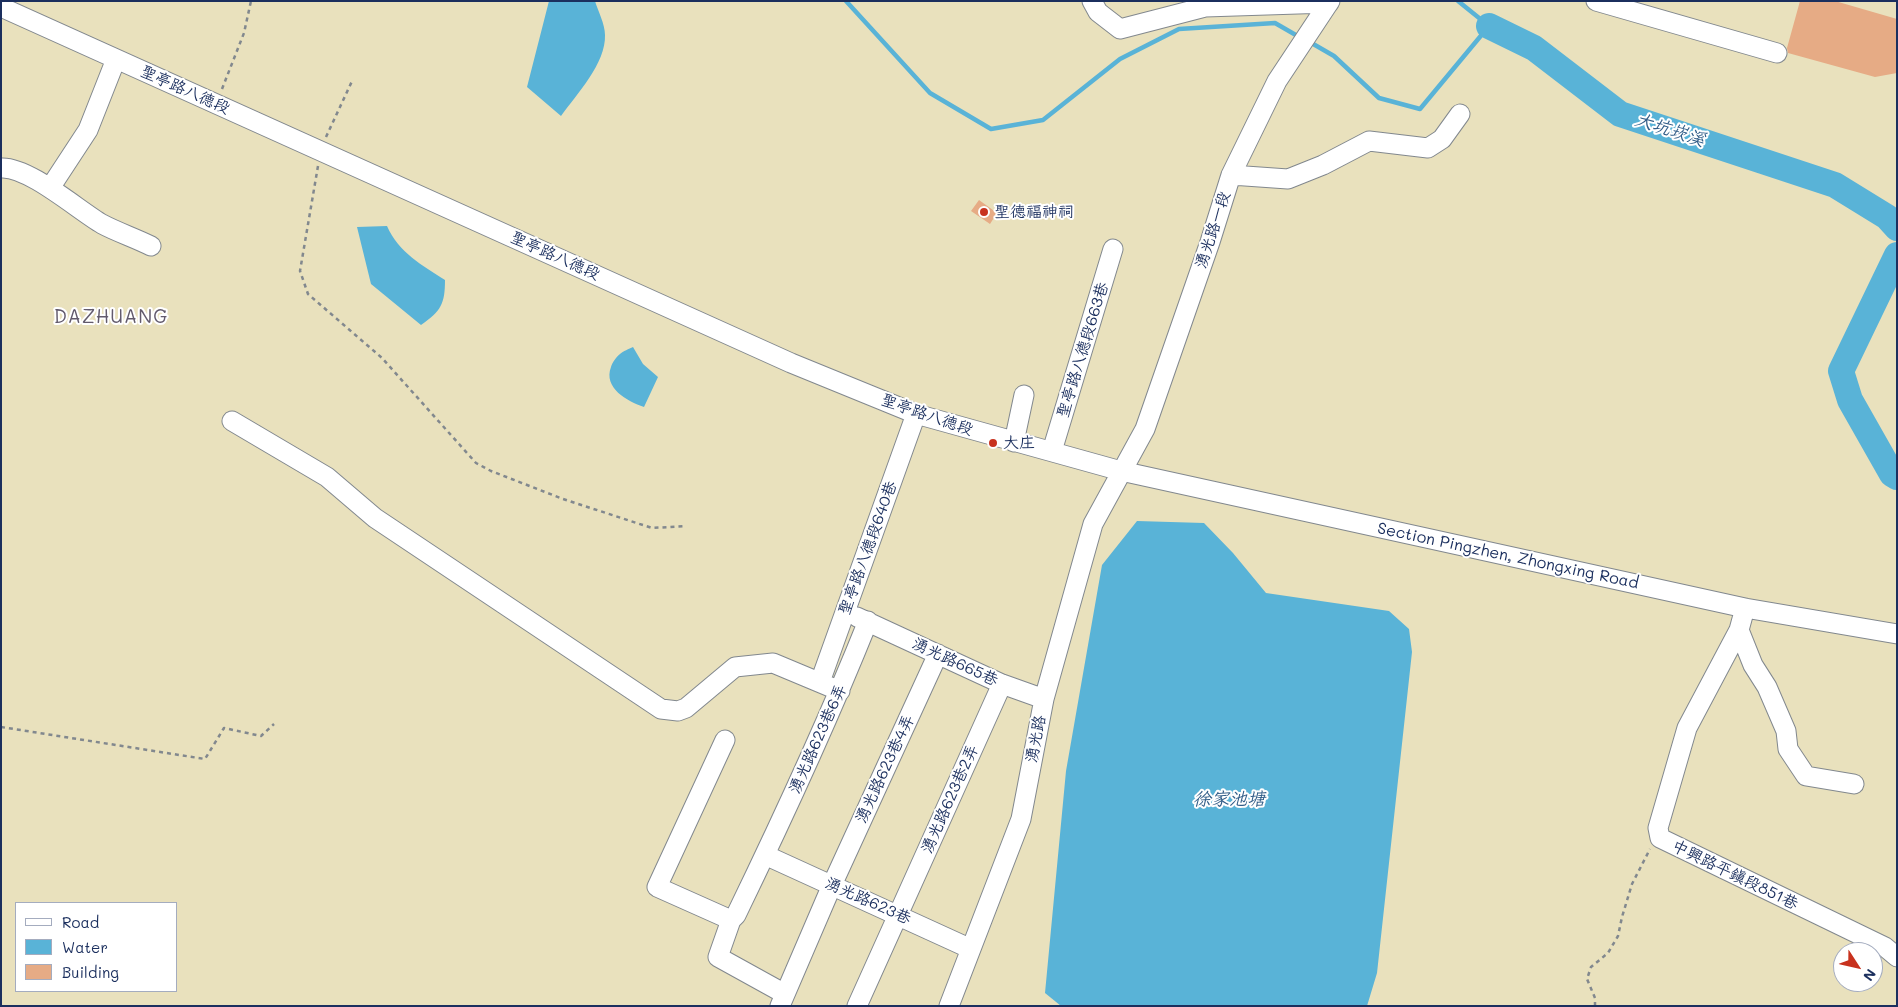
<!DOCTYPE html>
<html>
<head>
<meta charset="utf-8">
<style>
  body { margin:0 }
  #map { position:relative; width:1898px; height:1007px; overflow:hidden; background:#e9e1bd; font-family:Mali,sans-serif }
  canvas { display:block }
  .frame { position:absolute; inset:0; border:2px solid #1b2f5e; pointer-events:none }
  .legend { position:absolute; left:15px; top:902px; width:162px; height:90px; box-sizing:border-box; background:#fff; border:1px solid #a4acbf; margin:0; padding:6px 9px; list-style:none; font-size:15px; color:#1b2f5e }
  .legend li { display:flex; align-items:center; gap:10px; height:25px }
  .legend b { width:25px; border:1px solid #a4acbf }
  .north { position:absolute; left:1833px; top:942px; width:50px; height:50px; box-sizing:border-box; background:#fff; border:1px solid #a4acbf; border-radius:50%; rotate:125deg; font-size:14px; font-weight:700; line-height:20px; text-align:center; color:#1b2f5e }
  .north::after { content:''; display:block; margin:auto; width:18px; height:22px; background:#c8321e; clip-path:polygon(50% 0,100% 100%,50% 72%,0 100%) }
</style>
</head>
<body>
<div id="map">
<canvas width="1898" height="1007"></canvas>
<div class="frame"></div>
<ul class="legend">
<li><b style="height:6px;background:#fff"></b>Road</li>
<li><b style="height:14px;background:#59b3d7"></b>Water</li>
<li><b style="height:14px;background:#e6ab85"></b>Building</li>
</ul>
<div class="north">N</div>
</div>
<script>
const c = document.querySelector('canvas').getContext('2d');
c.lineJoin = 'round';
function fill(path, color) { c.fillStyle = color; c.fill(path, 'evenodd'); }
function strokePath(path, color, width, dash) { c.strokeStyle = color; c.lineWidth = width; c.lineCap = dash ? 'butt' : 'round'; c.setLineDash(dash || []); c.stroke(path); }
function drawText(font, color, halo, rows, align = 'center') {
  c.font = font + ' Mali,"LXGW WenKai TC",sans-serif'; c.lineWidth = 4; c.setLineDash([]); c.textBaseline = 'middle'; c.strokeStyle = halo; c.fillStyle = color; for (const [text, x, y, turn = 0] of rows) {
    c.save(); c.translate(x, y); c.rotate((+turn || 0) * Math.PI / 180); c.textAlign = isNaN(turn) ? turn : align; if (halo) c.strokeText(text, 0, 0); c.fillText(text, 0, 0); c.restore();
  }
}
fill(new Path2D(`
  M549,1h46c3,10 10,23 10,34 1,28 -28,59 -44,81l-34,-29z
  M387,226c12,27 35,39 58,54 0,24 -4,31 -24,45l-50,-41 -14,-57z
  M633,347l10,17 15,13 -14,30c-17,-6 -41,-19 -33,-40 1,-4 5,-10 9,-13 3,-3 9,-5 13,-7z
  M1137,521l67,2 29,30 33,40 123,18 20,18 3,23 -35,321 -10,33h-306l-16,-13 21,-222 36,-206z`), '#59b3d7');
strokePath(new Path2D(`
  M846,1l84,92 61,36 52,-9 77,-61 59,-30 96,-6 26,15
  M1308,41l26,15 45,42 41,11 69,-83 -31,-25`), '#59b3d7', 4.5);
strokePath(new Path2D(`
  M1489,26l45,22 86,66 215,71 52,32 10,11
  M1897,255l-56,116 9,29 42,74 5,3`), '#59b3d7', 26);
fill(new Path2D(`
  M1800,1h35l62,18v54l-22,4 -87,-24 -1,-5z
  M979,200l18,13 -7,11 -19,-13z`), '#e6ab85');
const minor = new Path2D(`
  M1092,1l6,11 22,17 85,-22 124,-4
  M1596,1l181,52
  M1,7l790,356 125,51 205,57 624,137 152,26
  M1,168c27,-2 77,42 101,56 15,8 33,14 49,22
  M1231,175l57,4 35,-14 46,-24 59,7 14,-9 18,-25
  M50,188l38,-58 28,-71
  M232,421l95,56 48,41 286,191 17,2 8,-3 49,-41 38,-4 67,28
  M1014,442l10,-47
  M1052,451l61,-202
  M1745,608l-6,22 -52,98 -29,100 2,10 225,109 12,10
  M857,617l145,67 42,15
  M1739,630l14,35 14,22 19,44 2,18 18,27 48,8
  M820,682l96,-268
  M725,740l-68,147 74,33
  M765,855l206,94
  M785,994l-67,-37 13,-37 5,-5c47,-97 92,-194 132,-294
  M780,1006l52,-121 106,-231
  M857,1006l145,-322
  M949,1006l72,-187 23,-120 49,-175 52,-95 65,-187 21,-67 46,-94 53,-80`);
strokePath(minor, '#82888e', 21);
strokePath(new Path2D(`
  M222,89l22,-56 7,-32
  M326,137l27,-58
  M318,166l-18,105 8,23 74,64 94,105 15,8 72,28 89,29 34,-2
  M1,727l204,32 19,-31 37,8 13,-12
  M1595,1006v-8l-8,-19 4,-12 17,-14 10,-17 4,-19 10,-33 18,-35`), '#82888e', 2.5, [4, 4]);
strokePath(minor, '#fff', 19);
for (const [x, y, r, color] of [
  [984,212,5,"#c8321e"],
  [993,443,5,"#c8321e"]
]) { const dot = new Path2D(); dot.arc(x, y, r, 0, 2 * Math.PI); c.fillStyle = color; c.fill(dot); strokePath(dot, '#fff', 2); }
drawText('16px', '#1b2f5e', '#fff', [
  ["聖亭路八德段",185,90,24],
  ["湧光路一段",1213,230,-72],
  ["聖亭路八德段",555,256,24],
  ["聖亭路八德段663巷",1083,350,-73],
  ["聖亭路八德段",927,415,19],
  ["聖亭路八德段640巷",868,548,-70],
  ["Section Pingzhen, Zhongxing Road",1508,556,12],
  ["湧光路665巷",955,662,25],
  ["湧光路623巷6弄",818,739,-66],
  ["湧光路",1036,739,-79],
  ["湧光路623巷4弄",885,769,-65],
  ["湧光路623巷2弄",950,799,-66],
  ["中興路平鎮段851巷",1735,875,26],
  ["湧光路623巷",868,901,24]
]);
drawText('16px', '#1b2f5e', '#fff', [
  ["聖德福神祠",994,212],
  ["大庄",1003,443]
], 'left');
drawText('italic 18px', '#315d88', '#fff', [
  ["大坑崁溪",1670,130,18],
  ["徐家池塘",1229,799]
]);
c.letterSpacing = '1px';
drawText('19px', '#625a6c', '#fff', [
  ["DAZHUANG",111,317]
]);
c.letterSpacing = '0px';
</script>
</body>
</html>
